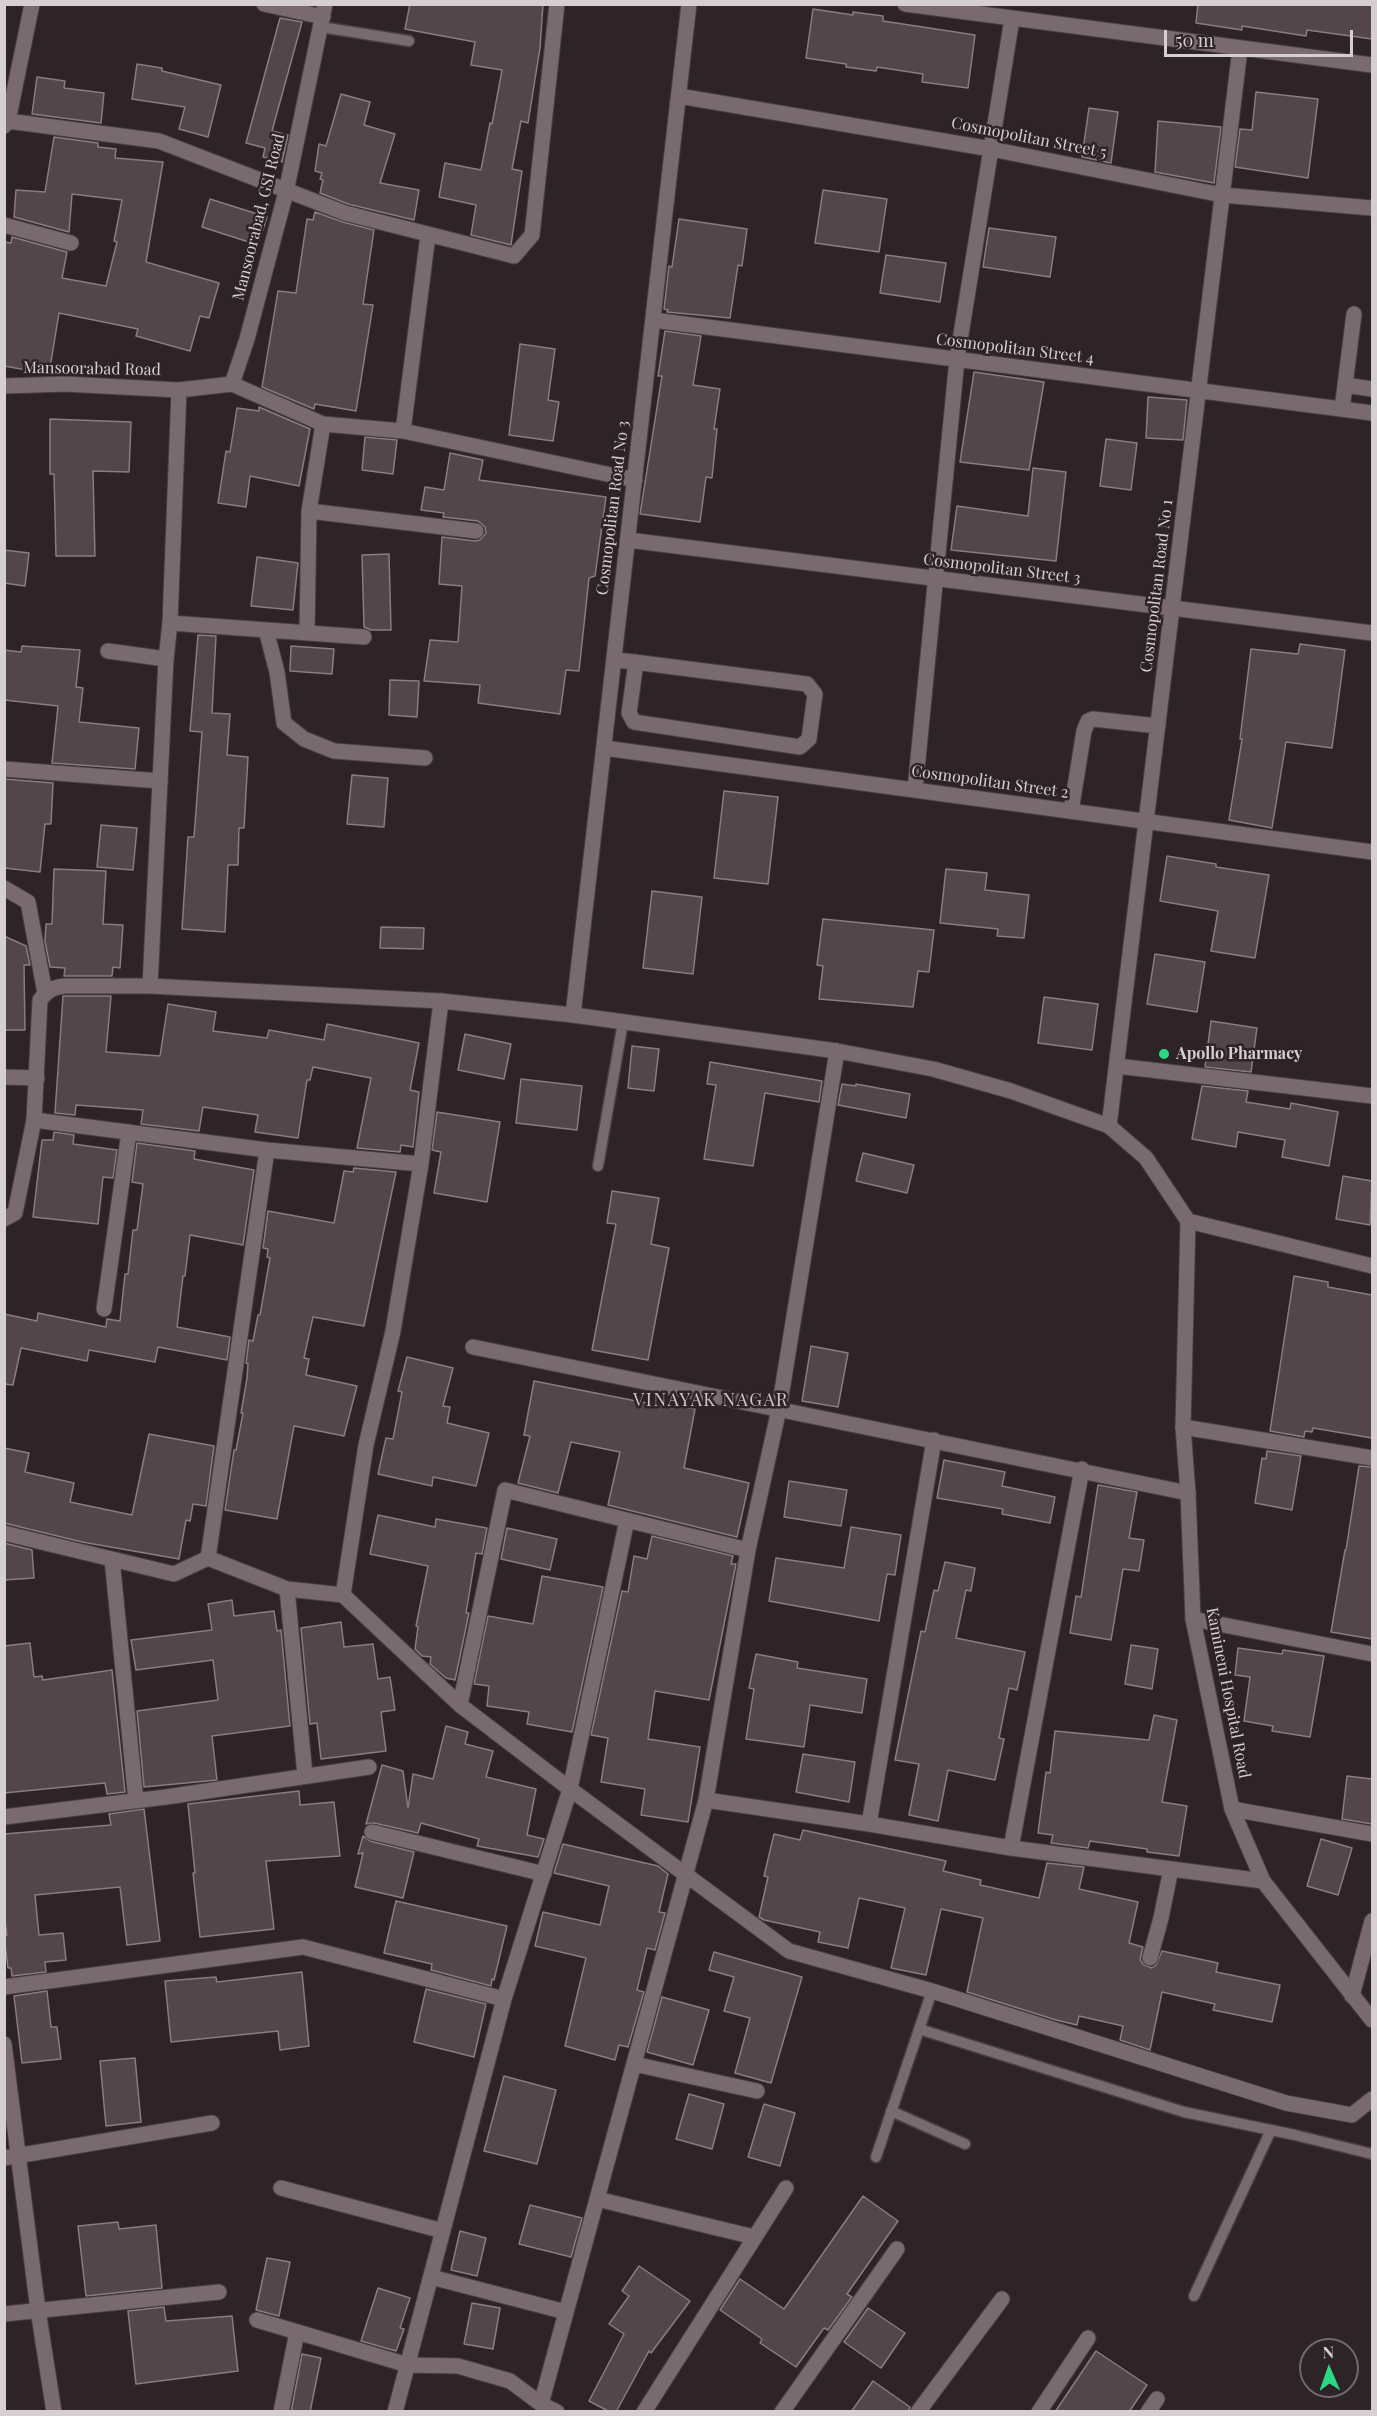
<!DOCTYPE html>
<html>
<head>
<meta charset="utf-8">
<style>
  body { margin:0 }
  #map { position:relative; width:1377px; height:2416px; overflow:hidden; background:#2e2327; font-family:"Playfair Display",serif }
  canvas { display:block }
  .frame { position:absolute; inset:0; border:6px solid #d6cfd1; pointer-events:none }
  .north { position:absolute; left:1299px; top:2338px; width:60px; height:60px; box-sizing:border-box; background:#2e2327; border:2px solid #71686b; border-radius:50%; rotate:358deg; font-size:16px; font-weight:700; line-height:24px; text-align:center; color:#d6cfd1 }
  .north::after { content:''; display:block; margin:auto; width:21px; height:27px; background:#2bd884; clip-path:polygon(50% 0,100% 100%,50% 72%,0 100%) }
  .scale { position:absolute; left:1164px; top:30px; width:189px; height:27px; box-sizing:border-box; border:3px solid #d6cfd1; border-top:0; padding-left:8px; font-size:18px; line-height:21px; white-space:nowrap; color:#d6cfd1; -webkit-text-stroke:4px #2e2327; paint-order:stroke }
</style>
</head>
<body>
<div id="map">
<canvas width="1377" height="2416"></canvas>
<div class="frame"></div>
<div class="north">N</div>
<div class="scale">50 m</div>
</div>
<script>
const c = document.querySelector('canvas').getContext('2d');
c.lineJoin = 'round';
function fill(path, color) { c.fillStyle = color; c.fill(path, 'evenodd'); }
function strokePath(path, color, width, dash) { c.strokeStyle = color; c.lineWidth = width; c.lineCap = dash ? 'butt' : 'round'; c.setLineDash(dash || []); c.stroke(path); }
function drawText(font, color, halo, rows, align = 'center') {
  c.font = font + ' "Playfair Display",serif'; c.lineWidth = 5; c.setLineDash([]); c.textBaseline = 'middle'; c.strokeStyle = halo; c.fillStyle = color; for (const [text, x, y, turn = 0] of rows) {
    c.save(); c.translate(x, y); c.rotate((+turn || 0) * Math.PI / 180); c.textAlign = isNaN(turn) ? turn : align; if (halo) c.strokeText(text, 0, 0); c.fillText(text, 0, 0); c.restore();
  }
}
const building = new Path2D(`
  M410,4h133l-3,44 -12,75 -7,-2 -9,48 10,2 -11,74 -40,-10 5,-30 -37,-8 6,-34 36,7 9,-47 2,1 10,-54 -31,-5 4,-23 -70,-13z
  M1198,4h174v35l-65,-9 -1,6 -64,-10v4l-46,-7z
  M813,9l40,6v-3l30,4v5l92,14 -7,53 -46,-6 1,-8 -46,-7 -1,4 -30,-4v-3l-40,-6z
  M280,18l22,4 -30,109 16,4 -6,27 -19,-5 2,-9 -19,-5z
  M137,64l25,4v3l59,14 -13,52 -29,-8 6,-22 -53,-8z
  M37,77l28,4 -1,7 40,5 -3,30 -69,-9z
  M1256,92l62,7 -10,79 -73,-11 5,-38 12,1z
  M341,94l29,8 -6,23 31,9 -15,49 39,7 -5,30 -66,-16 -28,-11 3,-13 -3,-1 2,-6 -7,-2 4,-27 7,2z
  M1089,108l29,4 -7,51 -29,-6z
  M1158,121l63,6 -7,56 -59,-11z
  M54,137l44,6v4l18,2 -1,9 48,4 -17,100 73,21 -10,35 -9,-2 -10,35 -54,-15 2,-7 -79,-16 -10,61 -45,-8v-124l7,1 1,-6 55,15 -5,26 44,8 11,-44 -3,-1 8,-41 -50,-6 -3,38 -55,-15 2,-27 29,2z
  M823,190l64,9 -8,53 -64,-9z
  M210,199l57,18 -9,28 -56,-18z
  M315,212l28,10 31,8 -11,74 10,1 -17,106 -41,-7 -1,5 -52,-22 16,-96 18,2 11,-74 6,1z
  M679,219l68,10 -5,37 -4,-1 -8,53 -63,-6 1,-2 -4,-1 5,-43 3,1z
  M989,228l67,9 -6,40 -67,-10z
  M886,255l60,8 -6,39 -60,-9z
  M665,331l36,5 -8,49 27,4 -6,40h3l-5,49 -6,-1 -6,45 -60,-8 22,-138h-4z
  M520,344l35,5 -7,51 11,2 -6,39 -44,-6z
  M974,372l70,10 -15,88 -69,-8z
  M1148,397l39,3 -4,40 -37,-2z
  M259,407l51,22 -11,57 -49,-10 -4,31 -28,-4 8,-52 4,1 7,-44 22,3z
  M50,419l81,3 -2,50 -36,-1 2,85h-39l-2,-82h-4z
  M365,437l32,3 -4,34 -31,-4z
  M1106,439l31,4 -6,47 -31,-4z
  M450,453l33,7 -4,20 127,17 -11,79 -6,2 -10,93 -13,-1 -6,44 -82,-11 2,-18 -56,-4 6,-41 28,2 4,-56 -23,-2 3,-47 33,4 5,-1 6,-7 -1,-6 -7,-6 -35,-4 1,-4 -23,-3 4,-23 19,3z
  M1033,468l33,4 -10,89 -105,-11 6,-44 71,10z
  M4,550l25,3 -4,33 -21,-3z
  M389,554l2,76h-20l-7,-3 -2,-72z
  M257,557l41,6 -5,47 -42,-4z
  M198,635l18,1 -4,77 18,1 -3,41 21,2 -4,71h-5l-1,37h-10l-3,67 -43,-3 6,-92h6l8,-105 -12,-1z
  M1300,644l45,6 -13,98 -46,-6 -14,86 -43,-8 13,-81h-2l11,-90 47,5z
  M22,646l58,4 -4,37 7,1 -4,34 60,6 -4,41 -83,-6 6,-57 -54,-6v-50l17,2z
  M291,646l43,3 -2,25 -42,-3z
  M390,680l29,1 -2,36 -28,-2z
  M352,775l36,3 -4,49 -37,-3z
  M4,779l49,4 -2,41h-6l-5,48 -36,-4z
  M724,791l54,6 -10,87 -54,-6z
  M101,825l36,3 -4,42 -36,-3z
  M1167,856l49,8v3l53,8 -14,83 -44,-7 7,-40 -58,-10z
  M54,869l52,2 -3,53 20,1 -3,43 -7,-1 -1,9h-48l1,-8 -15,-1 -5,-26 1,-17h6z
  M946,869l41,4 -2,17 44,5 -5,43 -27,-2 1,-7 -58,-6z
  M652,891l50,6 -9,77 -50,-6z
  M823,919l111,11 -5,42 -11,-1 -5,36 -94,-8 4,-33 -6,-1z
  M381,927l43,1 -1,21 -43,-1z
  M4,936l22,10 4,19h-6l1,65h-21z
  M1155,954l50,8 -8,50 -50,-8z
  M63,996h48l-5,56 54,4 8,-52 48,8 -3,19 54,7 2,-8 55,10 3,-16 92,19 -9,47 9,2 -6,55 -12,-2 -1,7 -43,-4 14,-70 -58,-11 -3,13h-3l-9,58 -43,-6 3,-17 -55,-8 -4,24 -58,-7 2,-14 -67,-5 -1,10 -20,-2z
  M1044,997l54,7 -6,46 -54,-7z
  M1211,1021l46,7 -6,44 -46,-5z
  M465,1034l46,10 -7,35 -46,-9z
  M632,1046l27,3 -5,42 -26,-3z
  M710,1062l112,19 -3,21 -54,-9 -12,73 -49,-7 12,-74 -9,-1z
  M521,1079l61,7 -5,44 -61,-7z
  M842,1084l14,2v-2l54,10 -4,24 -68,-13z
  M1202,1086l46,5 -2,11 44,7 1,-6 47,9 -9,54 -47,-9 3,-17 -47,-8 -2,15 -44,-8z
  M437,1112l63,10 -13,80 -53,-9 7,-41 -9,-2z
  M54,1132l20,3 -1,9 44,6 -4,28 -10,-1 -5,47 -65,-7 9,-77h11z
  M137,1143l58,8 -1,8 60,11 -11,75 -53,-10 -5,41h-2l-6,51 53,10 -3,23 -69,-13 -3,15 -66,-12 -2,11 -66,-13 -8,37 -9,-1v-70l33,7 1,-8 68,14 1,-8 13,2 5,-47h3l5,-44h4l6,-46 -11,-2z
  M863,1153l51,12 -7,28 -51,-12z
  M354,1168l42,4 -32,154 -51,-9 -9,41 5,1 -3,16 51,11 -13,50 -50,-10 -17,93 -52,-9 9,-60h2l7,-37h-2l6,-35 1,-14 -2,-1 3,-23 4,1 5,-26h2l10,-57 -3,-1 1,-8 -5,-1 5,-37 66,12 10,-52 9,1z
  M1343,1176l29,5 -2,44 -34,-6z
  M612,1191l47,7 -8,46 18,4 -21,112 -56,-10 24,-126 -9,-1z
  M1294,1276l34,6v5l44,8v143l-59,-10 -1,4 -7,-1 -1,6 -34,-6z
  M811,1346l37,7 -10,54 -36,-6z
  M407,1357l46,11 -10,38 7,1 -3,16 42,10 -13,53 -43,-9 -1,9 -54,-12 8,-36 7,1 9,-47 -4,-1z
  M534,1381l138,27v-3l23,4 -11,59 65,15 -12,54 -129,-32 12,-53 -49,-10 -13,51 -40,-10 12,-47 -6,-1z
  M149,1434l65,12 -8,60 -13,-2 -3,17 -4,-1 -7,39 -97,-17 -78,-19v-75l25,5 -4,19 49,11 -4,19 62,13z
  M1267,1451l34,5 -9,54 -37,-7 7,-45 4,1z
  M944,1460l61,12 -3,14 53,11 -5,26 -48,-9 1,-5 -66,-11z
  M1359,1466l13,1v172l-41,-7 14,-82h1z
  M789,1481l58,9 -6,36 -57,-9z
  M1098,1485l39,7 -8,46 15,2 -5,31 -16,-2 -12,71 -41,-7 6,-37 5,1z
  M378,1515l57,12 1,-8 51,9 -5,26 -6,-1 -10,60h3l-14,67 -9,-2 -16,-14 1,-7 -9,-1 -7,-7 3,-22 -2,-1 12,-60 -58,-12z
  M851,1527l50,8 -6,40 -8,-1 -8,47 -110,-20 7,-43 68,10z
  M507,1528l50,11 -7,31 -49,-11z
  M652,1536l81,20 -2,8h5l-27,136 -54,-9 -7,48 52,8 -12,75 -47,-7 4,-26 -44,-7 7,-44 -17,-3 31,-144 6,1 6,-36 13,3z
  M4,1543l28,7 2,28 -30,2z
  M945,1562l30,6 -4,23 -5,-1 -10,48 69,14 -8,38 -8,-2 -10,50 5,1 -9,41 -47,-10 -10,51 -29,-6 10,-51 -24,-4 26,-129 4,1 9,-42 4,1z
  M542,1576l61,11 -31,145 -45,-8 2,-12 -42,-6 2,-20 -15,-2 14,-68 45,8z
  M232,1600l2,16 40,-5 3,20 4,-1 9,96 -78,10 5,44 -73,7 -7,-76 81,-11 -5,-40 -77,10 -5,-30 81,-10 -4,-26z
  M341,1622l3,25 29,-3 5,35 12,-2 5,33 -14,2 5,39 -65,8 -4,-36 -7,1 -9,-96z
  M30,1643l4,34 8,-1 1,4 69,-10 13,122 -18,2 -2,-11 -101,10v-147z
  M1131,1645l27,4 -6,40 -27,-5z
  M1238,1648l44,6 1,-4 41,6 -14,81 -38,-6 1,-5 -29,-5 6,-44 -15,-2z
  M756,1654l42,8 -1,6 70,11 -5,34 -52,-8 -6,42 -58,-8 8,-50 -5,-1z
  M1154,1715l23,5 -15,82 25,4 -8,50 -32,-4v-3l-57,-8 -2,7 -37,-5 2,-8 -15,-2 8,-61 4,1 5,-42 94,9z
  M446,1726l22,6 -3,12 28,7 -7,26 50,12 -9,46 17,4 -6,18 -61,-11 2,-7 -58,-16 -3,10 -44,-10 -8,1 16,-59 21,6 5,37 5,-34 20,5z
  M803,1754l52,8 -6,40 -53,-10z
  M1347,1776l25,3v45l-30,-5z
  M299,1791l1,14 34,-3 6,54 -74,5 8,68 -74,8 -7,-64h2l-7,-69z
  M144,1809l16,132 -33,4 -7,-58 -85,8 4,40 24,-2 3,27 -21,2 1,10 -34,4 -1,-8h-3l-4,-32 3,-1 -3,-21v-80l107,-9 -2,-11z
  M803,1830l143,31 -3,10 38,9 -1,5 59,13 8,-35 37,4 -5,22 59,13 -9,41 14,4 -3,13 4,5 8,3 4,-3 6,-14 56,12 -2,9 64,13 -8,37 -59,-12 2,-6 -53,-12 -12,58 -30,-10 3,-14 -44,-10 -2,9 -21,-5 -89,-28 16,-74 -42,-9 -15,66 -35,-7 14,-60 -46,-10 -11,50 -30,-6 2,-10 -56,-12 -5,-3 9,-40 -4,-1 10,-42 26,6z
  M363,1836l7,5 44,11 -11,46 -48,-11 8,-34 -5,1z
  M1321,1839l31,9 -14,47 -31,-9z
  M563,1844l95,22 10,8 -9,38 6,1 -10,37 -8,-2 -10,42 7,2 -16,55 -9,-2 -4,15 -50,-14 21,-88 -51,-12 8,-34 57,13 9,-39 -55,-13z
  M396,1901l111,25 -13,54 -2,-1 -1,7 -60,-16 1,-6 -48,-11z
  M714,1952l88,25 -31,106 -36,-10 15,-55 -26,-7 10,-34 -25,-7z
  M302,1972l7,74 -29,4 -2,-19 -107,11 -6,-61 51,-4 1,5z
  M426,1989l60,15 -12,53 -60,-15z
  M47,1991l4,36h6l4,32 -39,4 -8,-67z
  M662,1997l47,13 -16,55 -46,-13z
  M135,2058l6,64 -35,4 -6,-65z
  M504,2076l52,14 -19,74 -53,-13z
  M689,2094l35,10 -12,45 -36,-10z
  M764,2104l31,9 -15,53 -32,-9z
  M863,2196l35,25 -51,73 5,3 -24,33 -4,-2 -28,39 -36,-24 2,-4 -42,-29 20,-31 44,30z
  M530,2205l52,13 -11,39 -52,-13z
  M118,2222l1,7 37,-4 6,63 -76,8 -8,-70z
  M460,2231l26,7 -9,38 -26,-6z
  M267,2258l23,4 -11,54 -23,-6z
  M639,2266l51,35 -39,52 -2,-2 -33,61h-6l-21,-11 35,-67 -15,-10 20,-28 -7,-5z
  M378,2288l32,10 -10,30 4,1 -8,22 -35,-10z
  M472,2303l28,5 -7,41 -29,-5z
  M164,2307l2,14 66,-5 6,55 -102,13 -8,-73z
  M868,2308l37,25 -24,35 -37,-26z
  M1096,2351l51,34 -18,27h-74z
  M302,2354l19,4 -11,54h-19z
  M873,2381l37,26 -2,5h-57z`);
fill(building, '#52464b');
strokePath(building, '#8a7c81', 1.5);
const service = new Path2D(`
  M321,27l88,14
  M598,1166l25,-144
  M919,2029l265,83 111,23 77,19
  M891,2111l74,33
  M876,2157l56,-166
  M1194,2296l77,-166`);
const minor = new Path2D(`
  M264,4l59,13
  M905,4l467,61
  M679,96l312,53 231,46 150,13
  M8,121l151,20 186,72 169,43 18,-21 25,-231
  M4,126l4,-5 24,-117
  M4,225l67,18
  M653,320l719,93
  M232,384l91,40 80,7 232,49
  M1345,385l27,4
  M1342,409l12,-95
  M403,431l25,-196
  M309,511l167,20
  M628,540l744,93
  M170,623l194,14
  M266,630l11,42 7,51 20,16 30,12 91,7
  M307,633l2,-122 14,-87
  M108,651l58,8
  M614,660l12,1 181,23 8,10 -6,45 -9,8 -166,-25 -5,-9 7,-51
  M604,748l768,104
  M4,769l156,12
  M915,790l42,-431 55,-340
  M1071,811l13,-80 4,-10 5,-2 65,7
  M4,888l24,14 17,91
  M573,1015l116,-1011
  M1117,1066l255,30
  M4,1077l33,1
  M34,1120l233,30 154,14
  M1109,1126l131,-1077
  M1188,1221l184,45
  M104,1309l25,-177
  M473,1347l715,146
  M1183,1427l189,31
  M4,1533l170,41 34,-16 79,31 56,6 117,110 110,84 219,162 143,40 354,112 66,12 20,-16
  M208,1558l59,-408
  M112,1559l24,242
  M287,1589l18,186
  M343,1595l23,-150 27,-114 28,-167 20,-163
  M1193,1619l179,35
  M460,1705l45,-215 243,60
  M706,1800l163,24 142,24 252,33
  M1232,1809l140,25
  M4,1817l162,-20 203,-30
  M869,1824l65,-384
  M372,1832l172,42
  M1011,1848l71,-379
  M1150,1958l11,-40 10,-49
  M4,1987l299,-40 201,52
  M1352,1996l20,-75
  M4,2044l34,266 16,102
  M634,2064l123,27
  M4,2158l208,-35
  M281,2188l162,43
  M597,2199l157,38
  M431,2277l135,35
  M4,2314l215,-22
  M257,2320l151,45 50,1 52,15 31,23 16,8
  M541,2404l165,-604 42,-250 31,-141 58,-358
  M281,2412l16,-80
  M395,2412l109,-413 66,-210 57,-269
  M644,2412l142,-224
  M782,2412l115,-163
  M918,2412l84,-113
  M1039,2412l49,-74
  M1148,2412l9,-13`);
const tertiary = new Path2D(`
  M4,386l61,-2 114,6 53,-6 15,-45 39,-147 39,-188
  M150,986l16,-327 4,-36 9,-233
  M4,1219l11,-6 19,-93 6,-120c7,-10 14,-13 26,-14h84l291,15 132,14 264,36 96,18 78,22 98,35 37,32 42,63 -5,206 5,66 5,126 39,190 31,72 109,139`);
strokePath(service, '#483f42', 13);
strokePath(minor, '#483f42', 17);
strokePath(tertiary, '#483f42', 17);
strokePath(service, '#786a6f', 10);
strokePath(minor, '#786a6f', 15);
strokePath(tertiary, '#786a6f', 15);
for (const [x, y, r, color] of [
  [1164,1054,6,"#2bd884"]
]) { const dot = new Path2D(); dot.arc(x, y, r, 0, 2 * Math.PI); c.fillStyle = color; c.fill(dot); strokePath(dot, '#2e2327', 2); }
drawText('16px', '#d6cfd1', '#2e2327', [
  ["Cosmopolitan Street 5",1029,138,11],
  ["Mansoorabad, GSI Road",259,217,-76],
  ["Cosmopolitan Street 4",1015,349,7],
  ["Mansoorabad Road",92,369,1],
  ["Cosmopolitan Road No 3",613,508,-83],
  ["Cosmopolitan Street 3",1002,569,7],
  ["Cosmopolitan Road No 1",1157,586,-83],
  ["Cosmopolitan Street 2",990,782,8],
  ["Kamineni Hospital Road",1228,1693,79]
]);
drawText('bold 16px', '#d6cfd1', '#2e2327', [
  ["Apollo Pharmacy",1176,1054]
], 'left');
c.letterSpacing = '1.5px';
drawText('18px', '#d0c2c7', '#2e2327', [
  ["VINAYAK NAGAR",711,1400]
]);
c.letterSpacing = '0px';
</script>
</body>
</html>
